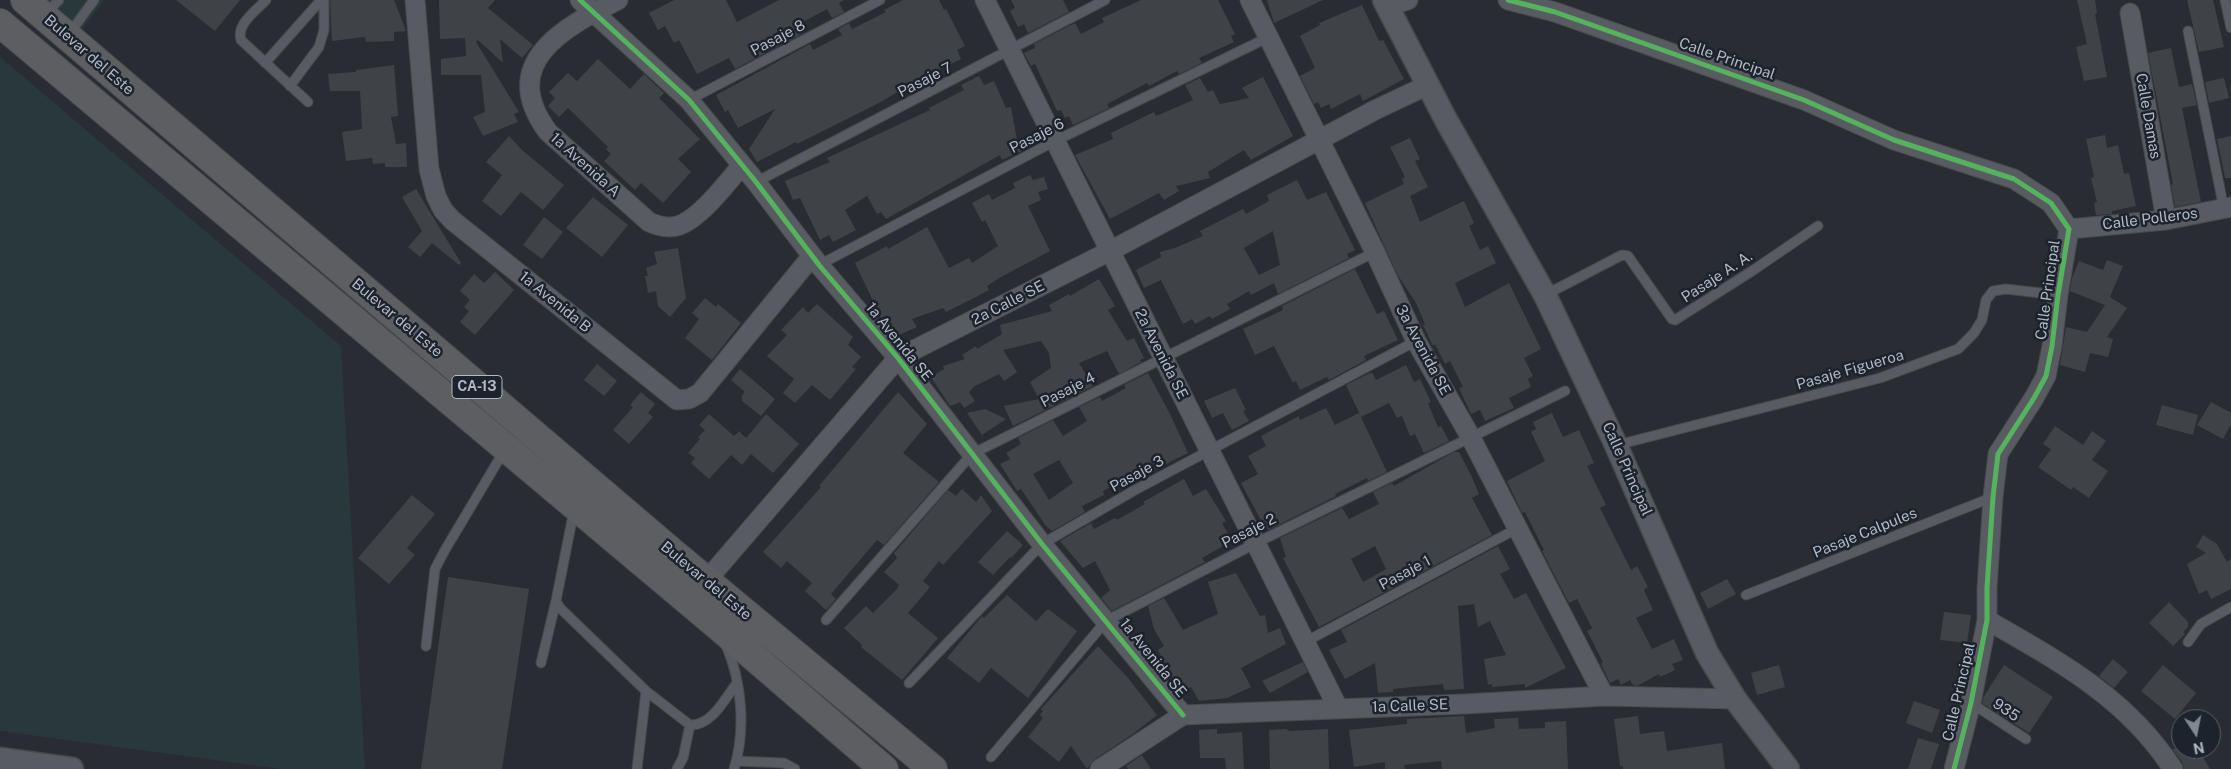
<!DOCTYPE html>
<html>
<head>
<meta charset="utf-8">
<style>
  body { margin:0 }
  #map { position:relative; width:2231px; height:769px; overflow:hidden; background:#292d33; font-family:"Public Sans",sans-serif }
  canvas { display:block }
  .north { position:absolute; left:2171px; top:709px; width:50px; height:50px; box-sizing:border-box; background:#1c232d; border:1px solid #585f69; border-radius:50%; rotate:169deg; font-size:14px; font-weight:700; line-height:20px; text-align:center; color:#b2b9c4 }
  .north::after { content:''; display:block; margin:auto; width:18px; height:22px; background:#828891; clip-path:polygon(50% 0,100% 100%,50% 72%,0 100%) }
</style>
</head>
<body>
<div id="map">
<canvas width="2231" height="769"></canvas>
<div class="north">N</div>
</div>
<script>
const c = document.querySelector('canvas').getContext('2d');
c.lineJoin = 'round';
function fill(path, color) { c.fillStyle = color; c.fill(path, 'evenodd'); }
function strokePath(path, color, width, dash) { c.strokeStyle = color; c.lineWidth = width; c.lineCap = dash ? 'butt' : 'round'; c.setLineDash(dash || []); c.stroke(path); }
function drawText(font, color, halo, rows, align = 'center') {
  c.font = font + ' "Public Sans",sans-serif'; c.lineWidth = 5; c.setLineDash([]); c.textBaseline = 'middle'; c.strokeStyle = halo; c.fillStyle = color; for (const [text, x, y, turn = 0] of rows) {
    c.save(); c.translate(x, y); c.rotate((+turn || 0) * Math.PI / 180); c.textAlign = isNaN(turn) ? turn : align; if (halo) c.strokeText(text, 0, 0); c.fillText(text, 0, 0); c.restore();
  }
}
fill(new Path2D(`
  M42,0h62l-25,34z
  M0,57l341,289 24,423h-84l-281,-38z`), '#29383a');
fill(new Path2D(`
  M176,0h64l-25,31z
  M330,0h64l12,31 -12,1v9l-28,1 -1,-5 -33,4z
  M439,0h56l-7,8 45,37 -11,13 -22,-19 3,24 -25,-23 -2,2 43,70 -5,2 4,8 -35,14 -10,-19 12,-5 -4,-37h-40v-16l25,-3 -1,-18 -25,1z
  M674,0h52l11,22 42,-22h65l-5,3 5,9 -12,6 -5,-9 -28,15 5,9 -69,36 -6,-11 -32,16 -18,-34 -5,3 -9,-17 -7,4 -9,-17z
  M903,0h36l5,10 2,-1 19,37 -8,4 4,9 -48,24 -36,21 -80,40 -1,-2 -39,20 -8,-13 26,-40 -37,19 -10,-18 -3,2 -9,-17 94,-51 3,6 29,-15 -4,-6 11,-6 3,6 34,-17 -2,-2z
  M1011,0h52l6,12 -41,21 -4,-9 -6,3 -8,-16 5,-3z
  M1141,0h77l17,34 -4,2 3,6 -35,16 3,5 -23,11 -2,-3 -28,15 -2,-3 -40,21 2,4 -36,17 -4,-9 -4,2 -4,-8 -4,1 -22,-47 -4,2 -7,-13 11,-5 -1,-4 41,-21 6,11 23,-12 -2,-4z
  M1267,0h56l-49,23z
  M2077,0h18l2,13 -2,1 12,63 -23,4 -8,-34 11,-3z
  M2187,0h26l11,47 -25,5z
  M1362,5l17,36 4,-1 21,39 -41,22 -3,-7 -29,15 -2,-5 -8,4 -3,-6 -4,2 -14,-28 15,-8 -15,-32 20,-11 -1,-2z
  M2171,48l8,39 13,-3 5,21 -15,3 19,94 -26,5 -4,-22 2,-1 -25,-131z
  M598,59l32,30 14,-15 20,19 -5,5 41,41 -22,20 13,13 -28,31 -22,-20 -6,7 -31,-29 7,-7 -5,-5 2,-2 -40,-39 -9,9 -11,-11 7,-8 -6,-6 19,-19 9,8z
  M394,65l4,51 -7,1 5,27 10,-1 1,24h-22v-4l-12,1 -1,-6 -26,3 -4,-29 20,-3 -2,-38h-30l-2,-17 28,-2v-2z
  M979,76l5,9 10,-4 12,27 5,-1 6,33 6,-3 5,11 -26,12 -2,-5 -114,64 -5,-7 -4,2 -10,-18 -22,14 11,20 -23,12 -4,-7 -9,5 -20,-42 -7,2 -8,-19 45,-19 -3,-4 103,-48 -1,-2 35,-18 -3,-5z
  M1263,77l30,59 -42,24 -7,-10 -36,22 2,6 -34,8 3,5 -15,9 -5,-7 -49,26 -35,-64 38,-16 -2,-6 43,-21 2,4 37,-16 -8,-15 15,-7 8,14 5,-2 7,14 29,-6 -7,-10z
  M2224,78l5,20 -20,5 -4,-21z
  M2105,135l2,13 11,-3 6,29 5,-1 7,33 -24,5v3l-16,1 -2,-12 3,-1 -6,-24 3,-1 -8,-38z
  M509,136l13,14 42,35 -21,25 -22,-18 -20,24 -19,-15 20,-26 -16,-13z
  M2231,136v42h-6l-8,-39z
  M1410,138l10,21 -5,2 13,26 -18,9 10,26 44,-21 10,22 -5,3 11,24 8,-4 8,17 -41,20 10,24 44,-24 32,66 -17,9 9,18 -5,3 3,8 -22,11 5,10 -29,13 -5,-11 -9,4 -12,-26 4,-1 -13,-26 -5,3 -10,-20 -2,2 -10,-21 2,-1 -9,-21 -19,-29 -32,-71 39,-19 -2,-5 3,-2 -15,-30z
  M1030,175l3,5 11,-3 4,12 -10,3 3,8 -13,6 22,45 -49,26 -14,9 2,4 -17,9 -26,13 -3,-4 -31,11 5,8 -20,9 -28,-32 5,-1 -19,-40 32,-17 1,3 39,-22 22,41 20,-10 3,5 26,-17 -13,-26 -3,2 -10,-19 17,-9 3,6 23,-12 -2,-5z
  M1297,180l10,20 19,-8 29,58 -8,4 2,4 -71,36 -4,-11 -23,12 -2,-4 -22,13 3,5 -18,10 -2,-3 -15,8 -3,-5 -9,5 -22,-44 -17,8 -8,-18 25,-13 -1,-5 15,-4 28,-12 -3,-5 43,-22 3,5 23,-13 -2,-6zM1273,231l7,34 -21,10 -15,-27z
  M416,189l45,74 -2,2 -27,-22 -12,14 -12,-10 14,-16 -20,-34z
  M593,197l35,28 -26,32 -36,-29z
  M544,217l19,15 -21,27 -19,-14z
  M678,248l8,50 -16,19 -12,-11 -2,-15 -8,2 -3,-17h3l-2,-8 11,-4 -3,-12z
  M2107,260l16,6 -13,31 17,11 -20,29 6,2 -5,18 -18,-4 -5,19 -25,-7 6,-38 21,5 18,-27 -35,-14 2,-13 7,-17 24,9z
  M1355,269l22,45 7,-3 14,29 -34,16 2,4 -37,20 -2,-3 -27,13 -4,-9 -3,2 -19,-37 -19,9 -12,-26 40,-19 -1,-4z
  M495,272l19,18 -39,45 -15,-13 9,-11 -5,-4 6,-7 -10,-9 14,-17 10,9z
  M1099,279l16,27 -7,4 19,31 7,-3 10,20 -4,2 1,2 -22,12 -12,-23 -28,12 14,23 -80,40 -9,-20 35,-7 -9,-17 21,-14 -2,-15 -8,-12 -38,9 14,22 -13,9 -5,-7 -24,12 -6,6 6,9 -11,7 -4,-6 -10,4 -19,-29 13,-8 -1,-3 22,-7 -3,-4 14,-9 1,3 25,-15 -2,-9 52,-14 -3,-6 20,-11 1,2z
  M705,298l11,9 2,-3 23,19 -29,37 -27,-22 14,-19 -7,-6z
  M817,304l36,33 -5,8 13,12 -9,10 4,2 -26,31 -18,-15 -17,18 -12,-10 11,-14 -27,-23 20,-21 -6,-5 22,-23 5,6z
  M597,364l20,17 -13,15 -20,-16z
  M1406,365l8,17 6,-3 11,23 -3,1 10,24 3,-1 8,15 -25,12 -9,-19 -5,2 -8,-20 -5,2 -8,-15 -28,14 -15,-32 26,-13 4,8z
  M740,369l35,30 -14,17 -19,-15v-6l3,-3 -14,-12z
  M1148,373l22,41 18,39 -56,28 -2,-5 -27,15 1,4 -22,11 3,6 -33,19 -6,-5 -25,-37 -4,2 -17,-27 10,-5 -4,-6 15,-9 -3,-6 35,-18 10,16 24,-15 -8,-14 21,-10 2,4 24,-13 -2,-3zM1059,460l14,23 -24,17 -16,-26z
  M1235,388l11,22 -3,1 6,10 -17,9 -9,-17 -11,5 -8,-17z
  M641,392l14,12 -7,9 5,4 -24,27 -16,-14 20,-23 -3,-2z
  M898,392l29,32 -24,29 36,29 -55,63 -7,-5 -46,54 5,5 -10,11 -21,-19 7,-8 -25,-22 -6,7 -18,-16 58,-65 -2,-1z
  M2211,402l20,11v12l-8,14 -26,-14z
  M2162,405l36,10 -5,20 -37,-10z
  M1326,408l9,17 24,-12 28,59 -19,9 -1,-3 -32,16 1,2 -68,34 -1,-3 -2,1 -24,-45 17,-9 -10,-18 18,-10 -5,-10 38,-20 1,4z
  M985,409l21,10 -24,16 -15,-22z
  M1552,413l11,24 16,-7 15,33 -7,3 19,39 -6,3 31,62 6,-4 11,21 -4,3 9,20 -17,8 16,31 22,-10 9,21 -11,4 3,6 -15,7 -1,-3 -22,12 -4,-1 -3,-5 -9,5 -3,-6 -8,4 -9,-19 2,-2 -16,-31 5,-3 -15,-29 -8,4 -27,-52 2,-1 -19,-38 -3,1 -15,-32 38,-20 -14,-29 5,-3 -3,-7z
  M709,414l25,22 5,-5 7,7 20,-24 33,30 -26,29 -22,-19 -9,11 -11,-10 -22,24 -18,-16 4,-5 -7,-5 12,-14 -2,-2 7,-7 -6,-5z
  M2055,426l28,19 9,-14 14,10 -14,19 16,11 -19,27 -16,-11 -2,3 -33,-23 13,-18 -8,-5z
  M1454,452h5l12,23 8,19 -7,4 20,37 -173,92 -36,-69 3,-1 -6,-19 62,-30 7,11 30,-15 -6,-12 19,-9 2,3zM1375,546l11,23 -23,13 -12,-23z
  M1184,479l9,17 13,-7 20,32 -4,2 10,18 -30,17 3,4 -93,49 -11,-13 9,-8 -15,-29 -12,7 -23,-27 31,-18 3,6 21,-11 2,2 28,-16 -2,-2z
  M962,489l14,13 5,-7 11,16 -49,54 -4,-4 -16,20 7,6 -22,26 30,25 -36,42 -41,-33 1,-2 -18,-17 22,-22 7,7 24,-24 2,-4 -15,-13 13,-14 -3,-5 54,-63 8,6z
  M412,495l23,19 -28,34 8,7 -26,29 -31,-26z
  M1007,531l16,14 -12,13 -1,-1 -17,18 -15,-13z
  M2203,535l14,9 10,18 4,-3v30l-20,10 -4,-9 -8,4 -12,-30 19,-11 -10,-6z
  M1498,546l12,23 -10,5 14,25 12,-6 40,75 -41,20v-4l-33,3v-3l-4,1 -4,-26 22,-4 -16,-34 -12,6 -4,-23 -16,2 6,83 -20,1 -1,-6 -50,5v3l-15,1 -3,-30 -30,16 -16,-29 18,-8 -6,-12z
  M1236,573l24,43 5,-1 3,18 12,-5 6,16 -45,24 10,19 -24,11 -28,3 -8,-14 -11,5 -22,-42 6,-4 -10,-17 -6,-23 16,-8 19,32 35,-16 -10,-32z
  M448,577l81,12 -27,180h-81z
  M1727,579l9,15 -28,15 -8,-16z
  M1007,595l29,26 12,-12 29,22 -49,67 -37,-30 -12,15 -32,-25 35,-42 2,2z
  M2169,602l19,20v5l-5,5 2,2 -12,12 -24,-23z
  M1944,612l27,3 -4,28 -27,-3z
  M1098,646l30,32 29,37 -24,19 -39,26 -7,9 -16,-23 -12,16 -31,-25 15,-19 -3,-3 3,-4 -2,-2z
  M2113,659l15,13 -14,16 -15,-12z
  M1303,662l5,10 -38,21 -8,-12z
  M1779,665l6,22 -28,8 -6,-22z
  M2004,665l49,32 -24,36 -47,-30 2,-7z
  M2163,665l33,28 -21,26 -34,-28z
  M1914,701l26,9 -8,23 -26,-10z
  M1464,716l2,17 29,-5 -1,-9 24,-1 1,11 26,-1v-6l21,-1 2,48h-126l-1,-8 -37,4 1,4h-20v-7l-31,5 -5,-37 58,-6v-5z
  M1638,716l2,18 24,-3 3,20 55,-8 3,26h-102v-3h-3l-6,-47z
  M1217,729v5l25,-2 2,37h-18l-1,-11h-25l-1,-28z
  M1286,729l4,2 38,-2 1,40h-59l-1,-39z
  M1918,738l21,6 -8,25h-23z
  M2172,749h26l12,20h-26l-2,-7z
  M1142,755l9,14h-23l-2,-3z`), '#3f4348');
const service = new Path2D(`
  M266,0c-10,11 -30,24 -25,40l67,62
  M2225,0l6,28
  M45,14l14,-14
  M2188,31l36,178
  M69,34l25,-34
  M265,63l56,-63
  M290,86l29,-39 5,-17v-30
  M689,100l191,-100
  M756,182l349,-182
  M819,265l236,-124 214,-104
  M1545,295l77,-40 6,1 44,63 3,1 77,-49 66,-45
  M1617,445l263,-67 78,-29 16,-16 8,-13 4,-20 7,-9 13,-2 52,6
  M574,510l-18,91 4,7 86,83 44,34c22,1 35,-27 47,-42
  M1746,595l247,-98
  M826,620l146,-166 403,-202
  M1305,642l213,-114
  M2188,642l13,-18 30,-17
  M726,645c16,37 20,85 8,124
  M426,646l9,-77 10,-19 59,-99
  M541,663l15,-62
  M909,683l133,-139 93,-54 281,-149
  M1971,703l55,36
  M991,757l115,-136 150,-78 309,-152
  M736,761l48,2 11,6
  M637,769l9,-78
  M677,769l6,-11 7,-33`);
const minor = new Path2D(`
  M415,0l14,169 7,27 7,14 9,10 225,180 12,-1 11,-6 112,-137
  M580,0l109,100 67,82 63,83 79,93 144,186 141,171
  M618,0c-55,28 -121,63 -70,132l101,90c9,4 21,7 31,3 21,-8 48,-43 62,-60
  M985,0l353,708
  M1250,0l125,252 41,89 54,95 134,260
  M1508,0l47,12 249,88 90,40 120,39 37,24 18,26 -11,66 -6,51 -6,30 -12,22 -36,56 -5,43 -6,91v32l-16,83 -17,66
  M1387,6l21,-6
  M2130,13l36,207
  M2069,229l97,-9 65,-13
  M706,581l192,-223 212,-107 267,-142 51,-24
  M1987,620c73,42 139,77 186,149
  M1100,769l83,-54 282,-11 139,-8 131,3`);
const tertiary = new Path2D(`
  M1384,0l62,120 99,175 71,150 91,208 28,46 53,70
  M0,759l72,10`);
const trunk = new Path2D(`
  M25,0l648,553 260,216
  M0,23l718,603 166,143`);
strokePath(service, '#46494e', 11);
strokePath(minor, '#46494e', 21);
strokePath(tertiary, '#46494e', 25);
strokePath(trunk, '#45494f', 30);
strokePath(service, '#585b62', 9);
strokePath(minor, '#585b62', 19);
strokePath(tertiary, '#585b62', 22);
strokePath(trunk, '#5c5e62', 28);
strokePath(new Path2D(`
  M580,0l109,100 67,82 63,83 79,93 144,186 141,171
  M1508,0l47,12 249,88 90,40 120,39 37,24 18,26 -11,66 -6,51 -6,30 -12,22 -36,56 -5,43 -6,91v32l-16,83 -17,66`), '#56b35d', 5);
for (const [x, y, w] of [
  [477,387,50]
]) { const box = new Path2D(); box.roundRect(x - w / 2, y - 11.5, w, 23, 4); c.fillStyle = '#1c232d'; c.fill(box); strokePath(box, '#b2b9c4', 1); }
drawText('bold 14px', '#b2b9c4', null, [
  ["CA-13",477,387]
]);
drawText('15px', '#b2b9c4', '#1c232d', [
  ["Pasaje 8",778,38,-28],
  ["Bulevar del Este",89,55,41],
  ["Calle Principal",1727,59,19],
  ["Pasaje 7",925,80,-27],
  ["Calle Damas",2148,116,80],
  ["Pasaje 6",1037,136,-27],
  ["1a Avenida A",585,165,42],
  ["Calle Polleros",2150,219,-7],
  ["Pasaje A. A.",1717,277,-33],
  ["Calle Principal",2048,290,-82],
  ["1a Avenida B",555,302,39],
  ["2a Calle SE",1008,303,-27],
  ["Bulevar del Este",397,318,40],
  ["1a Avenida SE",899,342,51],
  ["3a Avenida SE",1423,350,62],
  ["2a Avenida SE",1161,354,63],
  ["Pasaje Figueroa",1850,370,-16],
  ["Pasaje 4",1068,390,-27],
  ["Calle Principal",1627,469,66],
  ["Pasaje 3",1137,474,-29],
  ["Pasaje 2",1249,531,-27],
  ["Pasaje Calpules",1865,533,-22],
  ["Pasaje 1",1405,573,-28],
  ["Bulevar del Este",706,581,40],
  ["1a Avenida SE",1153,658,51],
  ["Calle Principal",1959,692,-77],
  ["1a Calle SE",1410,706,-2],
  ["935",2006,710,34]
]);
</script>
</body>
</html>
